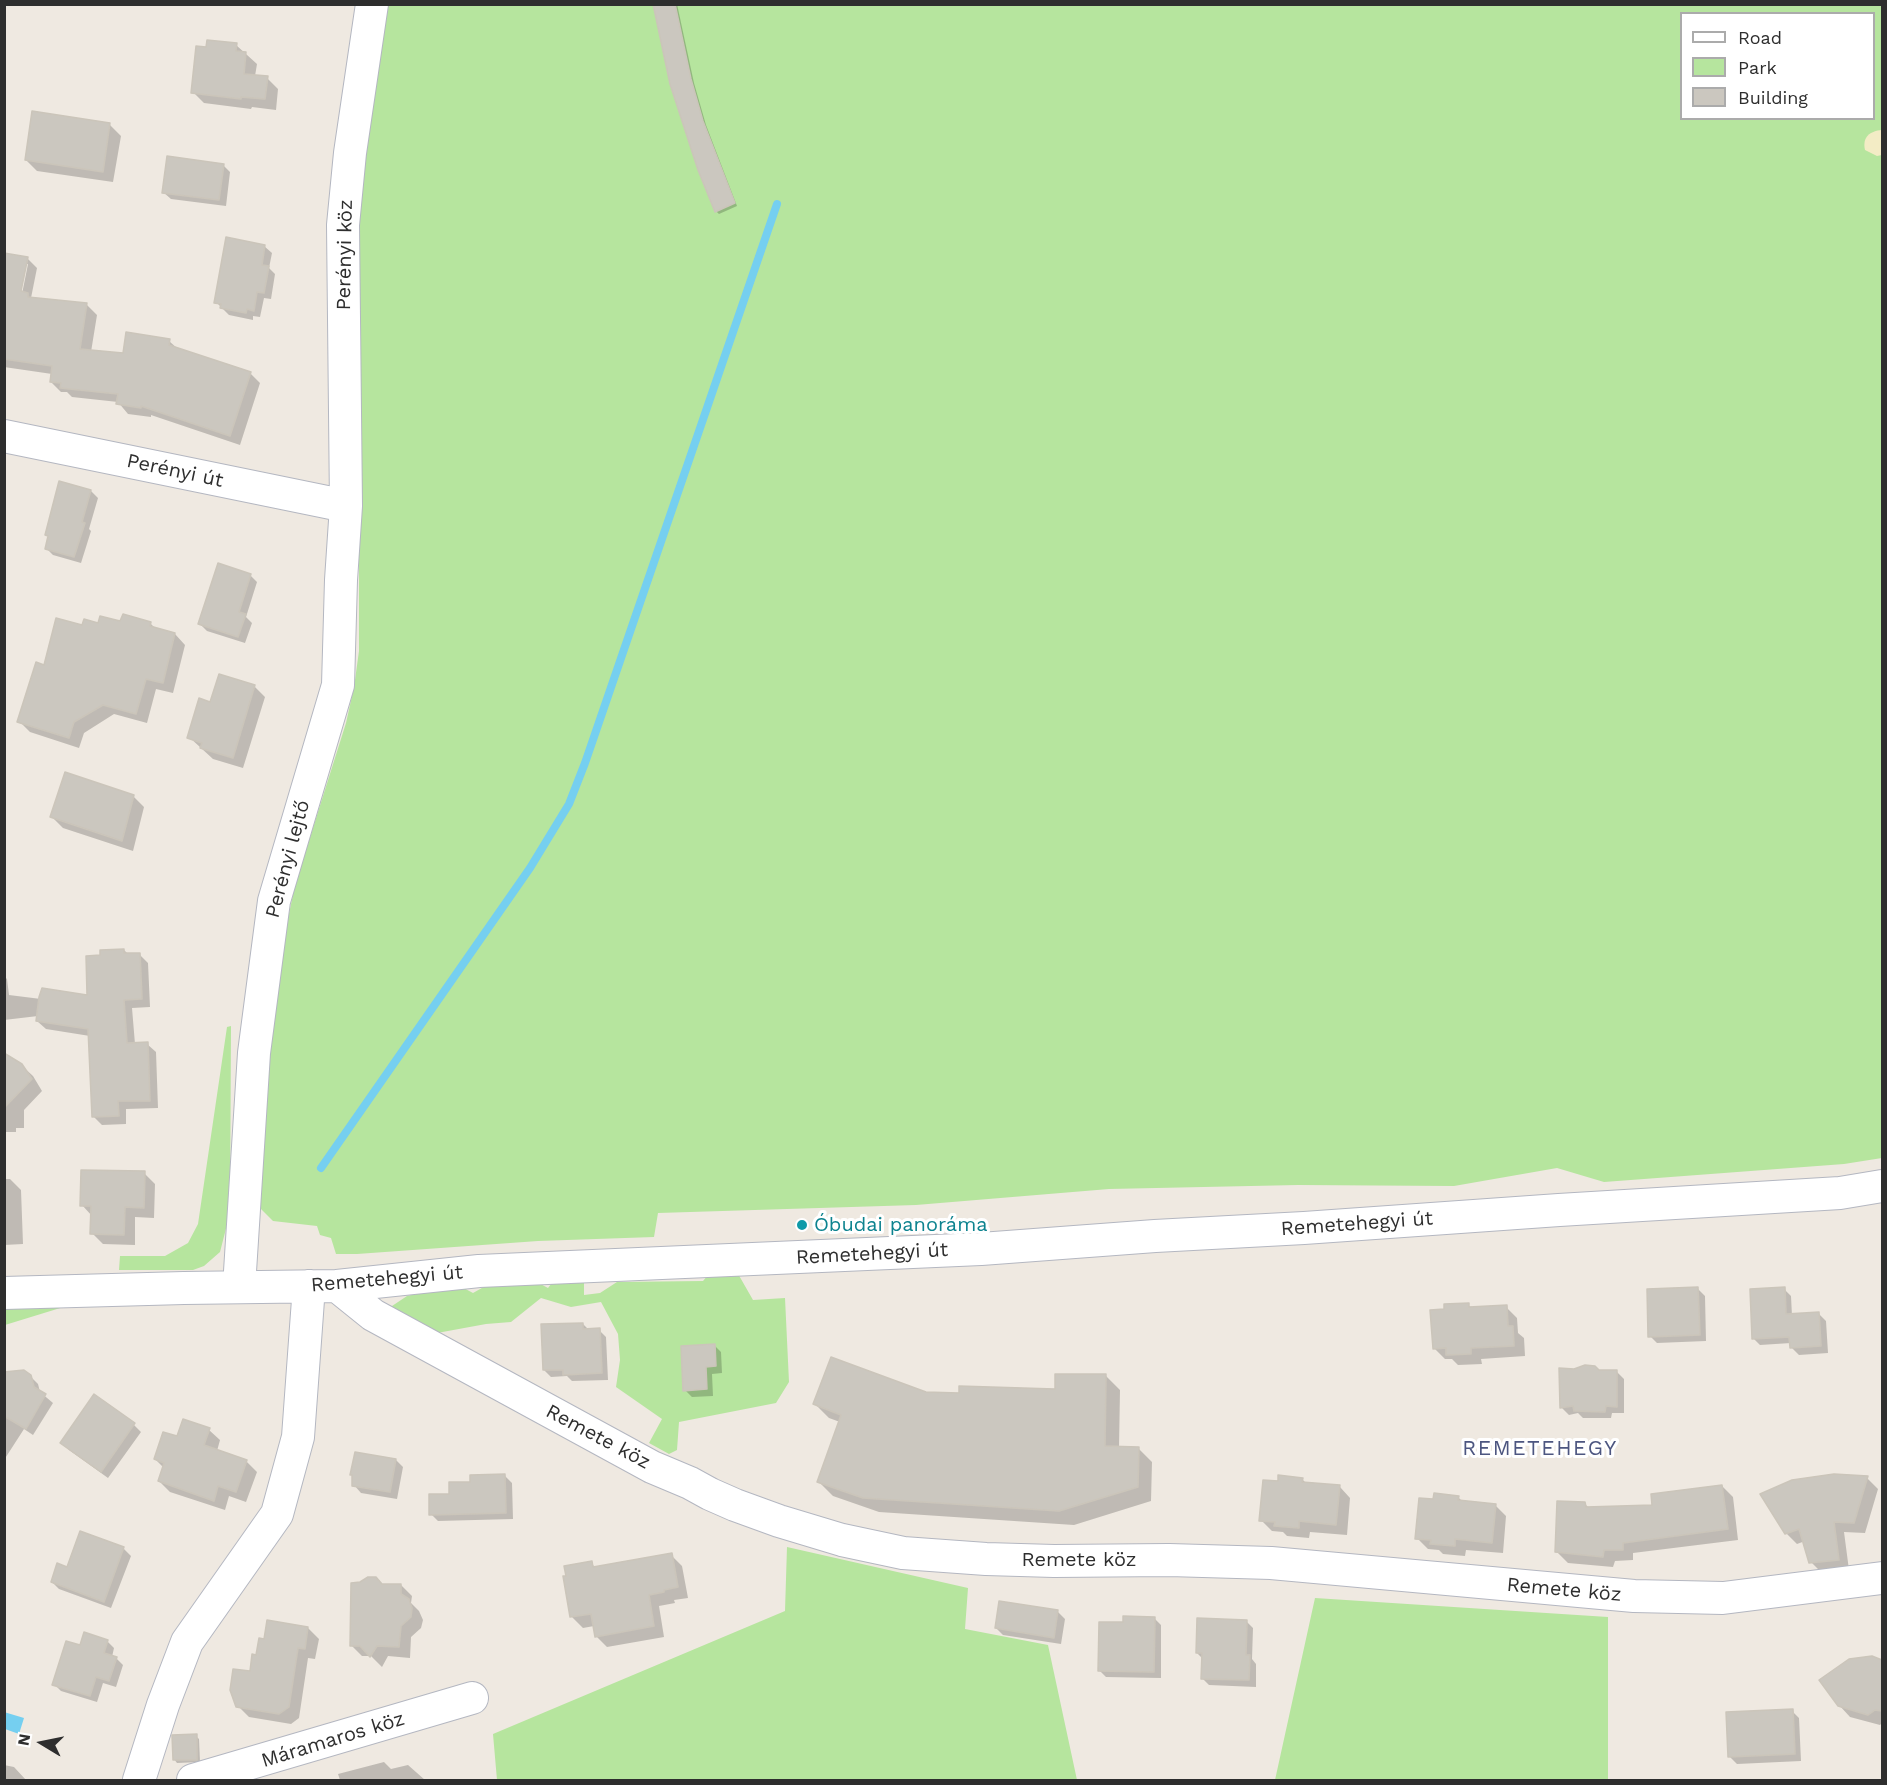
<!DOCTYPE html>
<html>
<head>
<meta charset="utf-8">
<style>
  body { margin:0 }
  #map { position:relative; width:1887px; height:1785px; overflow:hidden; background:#efe9e1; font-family:"Work Sans",sans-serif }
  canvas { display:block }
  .frame { position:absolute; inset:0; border:6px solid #2e2e2e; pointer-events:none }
  .legend { position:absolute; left:1680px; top:12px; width:195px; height:108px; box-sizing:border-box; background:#fff; border:2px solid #ababab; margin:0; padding:8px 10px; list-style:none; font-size:18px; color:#2e2e2e }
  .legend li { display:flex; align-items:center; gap:12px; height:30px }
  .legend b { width:30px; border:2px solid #ababab }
  .north { position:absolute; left:12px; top:1713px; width:60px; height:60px; -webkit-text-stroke:4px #fff; paint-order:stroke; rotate:280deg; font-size:16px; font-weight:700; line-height:24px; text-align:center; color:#2e2e2e }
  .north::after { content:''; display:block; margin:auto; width:21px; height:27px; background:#2e2e2e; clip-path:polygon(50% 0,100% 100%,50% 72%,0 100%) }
</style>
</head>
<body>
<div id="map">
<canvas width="1887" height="1785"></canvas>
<div class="frame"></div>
<ul class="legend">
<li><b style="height:8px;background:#fff"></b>Road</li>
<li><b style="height:16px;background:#b6e59e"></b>Park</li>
<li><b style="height:16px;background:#cbc7bf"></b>Building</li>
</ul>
<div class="north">N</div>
</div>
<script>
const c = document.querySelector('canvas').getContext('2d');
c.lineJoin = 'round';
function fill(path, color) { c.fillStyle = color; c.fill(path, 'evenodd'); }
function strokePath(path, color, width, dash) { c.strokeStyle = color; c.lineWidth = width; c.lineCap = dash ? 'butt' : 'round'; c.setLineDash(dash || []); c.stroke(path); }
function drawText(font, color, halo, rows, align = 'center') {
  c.font = font + ' "Work Sans",sans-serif'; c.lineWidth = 6; c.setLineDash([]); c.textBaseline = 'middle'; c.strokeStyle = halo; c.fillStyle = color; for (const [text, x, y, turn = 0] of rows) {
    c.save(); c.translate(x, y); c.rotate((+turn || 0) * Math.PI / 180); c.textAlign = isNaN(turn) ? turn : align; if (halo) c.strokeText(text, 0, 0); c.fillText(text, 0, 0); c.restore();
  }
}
fill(new Path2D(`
  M383,5h1499v1153l-38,6 -240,18 -47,-14 -103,18 -156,-1 -189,4 -193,16 -258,8 -4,24 -116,4 -181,13h-21l-5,-16 -11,-3 -3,-9 -44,-5 -19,-19 23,-231 18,-86 51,-162 8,-36 5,-36v-104l-5,-330zM1682,14h192v104h-192z
  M231,1026l-1,187 -10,39 -16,14 -11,4h-74l1,-14h45l23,-13 10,-19 29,-197z
  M737,1272l16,28 32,-2 4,84 -13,21 -97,19 -2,28 -8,4 -20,-11 13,-24 -46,-32 4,-27 -2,-26 -17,-32 -30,5 -30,-9 -30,24 -25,2 -49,9 -49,-20 4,-7 15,-10 51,-11 15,8 16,-9 44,-4 15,8 7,-9 29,1v15l16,-2 17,-11 86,-1 6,-7z
  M5,1305h65l-65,20z
  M787,1547l181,41 -3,41 83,16 29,135h-580l-4,-46 292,-123z
  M1315,1598l293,19v163h-333z`), '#b6e59e');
fill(new Path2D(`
  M1882,130v25l-5,1 -12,-6c-3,-13 5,-19 17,-20z`), '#f3ecc5');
fill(new Path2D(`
  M4,1712l20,6 -5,16 -14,-5z`), '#75cff0');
fill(new Path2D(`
  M655,4h22l17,79 12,42 31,81 -18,8 -3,-3z
  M236,45l21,19 -2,12 12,2 11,11 -2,21 -24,-3 -1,2 -47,-6 -11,-11 15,-44z
  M110,125l11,11 -8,46 -76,-11 -11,-11z
  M223,165l7,7 -4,34 -55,-7 -8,-7z
  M264,246l8,7 -3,15 6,6 -4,25 -7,-1 -4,19 -7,-1v4l-24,-5 -13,-13z
  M4,255l23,3 10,10 -6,30 55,6 11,11 -6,37 33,2 45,-13 9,8 72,24 10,10 -20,62 -89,-30v2l-23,-3 -10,-12 -46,-5 -5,-5h-6l-10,-10 1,-8 -48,-7zM25,264h3l-7,35 -3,-1z
  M91,491l7,7 -9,31 2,2 -10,32 -28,-8 -7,-7 3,-11 -2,-2z
  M250,575l7,7 -11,35 6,6 -7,20 -38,-12 -7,-7z
  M121,623h29l6,6 19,5 10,11 -12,48 -17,-4 -9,34 -33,-9 -30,19 -5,15 -49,-16 -11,-11 26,-54 38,-40z
  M4,643l2,2 -2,20z
  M254,686l11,11 -22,71 -30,-9 -24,-22 22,-33z
  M133,796l11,11 -11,44 -70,-23 -11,-11z
  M124,950l4,4h11l9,9 2,44 -18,1 3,36h12l9,8 2,56 -32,1v15l-24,1 -9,-9 -3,-80 -44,-7 -9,-8 1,-5 -34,4v-44l3,3 2,16 32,4 48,-2 13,-40z
  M4,1061l17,4 12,11 9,15 -18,19v18h-8v4h-12z
  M144,1173l11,11 -1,34 -19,-1v28l-32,-1 -11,-11v-17l-10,-11z
  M4,1179h6l11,11 2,54 -19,1z
  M1698,1289l7,7 1,45 -49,2 -7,-7z
  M1784,1289l7,7 1,20 27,-2 7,7 2,32 -29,2 -7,-7 -1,-5 -31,2 -7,-7z
  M1468,1305l4,3 34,-1 11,11 1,15 6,5 1,18 -44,3 1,5 -24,1 -6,-6h-7l-11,-11 11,-38z
  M583,1324l6,6h10l7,7 2,43 -36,1 -5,-5 -16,1 -7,-7z
  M714,1345l7,7 1,21 -10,1 1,22 -21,1 -7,-7z
  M4,1370l5,3 21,3 8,8 2,8 13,11 -20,32 -9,-6 -20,31z
  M1599,1372h18l7,7v34h-12l-1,5h-28l-5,-5 -9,2 -7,-7z
  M1106,1376l14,14 -1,58h19l14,14 -1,39 -77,24 -195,-13 -46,-16 -14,-14 21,-60 -11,-4 -14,-14 111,-10 34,1 97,-5z
  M134,1425l7,7 -33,46 -39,-28 -7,-7z
  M209,1430l11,10 -3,11 29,10 11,11 -11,30 -17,-6 -4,14 -55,-18 -11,-11 5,-13 -9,-9 23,-21z
  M396,1460l7,7 -6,32 -36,-6 -7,-8z
  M505,1476l7,7 1,36 -75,2 -7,-7 20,-19 20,-12z
  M1867,1478l11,11 -13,44 -21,-1 5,38 -27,3 -11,-11 -6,-21 -8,3 -11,-11z
  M1302,1479l5,5 33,3 10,11 -3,37 -37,-3 -1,6 -22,-2 -4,-4 -11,-1 -11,-11 18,-37z
  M1722,1486l11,11 5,43 -105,13v7l-18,1 -2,6 -45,-4 -11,-11 27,-49 5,5 65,-1z
  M1458,1497l5,5 32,3 11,11 -3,37 -37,-3 -1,6 -22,-2 -4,-4 -11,-1 -11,-11 18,-37z
  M81,1533l43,16 7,7 -20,52 -52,-19 -7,-7 16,-13z
  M671,1555l11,11 6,32 -14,2 1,3 -16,3 5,31 -57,10 -11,-11 -2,-10 -11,2 -11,-11 19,-54 5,5z
  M381,1585h20l11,11 -1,7 8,8 4,9 -2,8 -10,9 -1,21 -22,-2 -6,11 -11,-11h-9l-11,-11z
  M1058,1612l7,7 -4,25 -58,-9 -7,-7z
  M1154,1618l7,7v53l-55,-1 -7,-7 25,-46z
  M1246,1621l7,7 -1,31 4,5v23l-47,-2 -7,-7 1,-19 -6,-6z
  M308,1628l11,11 -4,20 -7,-1 -9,60 -8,6 -42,-7 -11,-11 27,-66z
  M107,1641l7,7 -2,9 4,1 7,7 -7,22 -13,-4 -6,19 -36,-11 -7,-7 27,-37z
  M1872,1657l10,4v62l-2,2 -30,-8 -11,-12z
  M1792,1711l7,7 2,43 -64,3 -7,-7z
  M196,1736l3,3 1,23 -23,1 -3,-4z
  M384,1762l7,7 17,-4 17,15h-85l-2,-6z
  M4,1765l10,2 12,13h-22z`), '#0003');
strokePath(new Path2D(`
  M321,1168l209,-300 39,-64 16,-41 192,-559`), '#75cff0', 8);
const building = new Path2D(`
  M653,4h22l16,75 12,42 32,82 -20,9 -17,-42 -28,-86z
  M207,40l30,3 -1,8 10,1 -2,22 24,2 -3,23 -24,-2v2l-50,-6 5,-47 10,1z
  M32,111l78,12 -7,49 -78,-12z
  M167,156l57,8 -5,36 -57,-7z
  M226,237l39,8 -3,20 7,1 -5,27 -7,-1 -3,19 -7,-2 -1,4 -26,-5 1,-4 -7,-1z
  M4,253l24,4 -7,34 7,2v4l59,6 -7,46 43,4 3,-21 44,7 -1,6 82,27 -21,64 -89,-30v2l-25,-4 2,-10 -58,-6 1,-5 -11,-1 2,-16 -48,-7z
  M59,481l32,9 -9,32 3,1 -11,34 -29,-8 3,-13 -3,-1z
  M218,563l33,11 -12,38 7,2 -8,23 -40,-13z
  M123,614l28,8 -1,4 25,7 -12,50 -17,-4 -10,35 -33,-9 -29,17 -5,16 -52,-16 19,-60 8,3 12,-47 26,7 2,-6 14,4 2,-7 20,5z
  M219,674l36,11 -22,73 -33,-10 2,-5 -15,-5 12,-40 11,4z
  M65,772l69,23 -12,46 -72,-24z
  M124,949v4h16l2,46 -18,1 3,43 21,-1 2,59h-32l1,15 -27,1 -4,-88 -52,-8 3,-24 3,-9 45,7 -1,-39 14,-1v-5z
  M4,1053l18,11 10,15 -28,29z
  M81,1170l64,1 -1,37 -19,-1 -1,28 -34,-1 1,-28h-11z
  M1698,1287l2,48 -52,2 -1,-48z
  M1785,1287l1,27 33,-2 2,34 -31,2 -1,-11 -37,2 -2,-50z
  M1469,1303v4l38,-2 1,21h5l1,20 -43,2v6l-25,1v-7l-13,1 -3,-39 14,-1v-5z
  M583,1323v6l17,-1 2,45 -39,2v-5h-20l-2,-46z
  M715,1344l1,22 -10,1 1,22 -24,2 -2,-45z
  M831,1357l95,35 33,1v-7l96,3v-15h51l-1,72 34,1 -1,40 -79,24 -196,-13 -46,-16 24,-67 -28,-11z
  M1585,1365l10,1 4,4h18v37l-11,-1 -1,6 -31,-1 -1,-5 -13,2 -1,-40 15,1z
  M24,1370l7,5 3,12 12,7 -20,35 -22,-13v-44z
  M94,1394l41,29 -34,49 -41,-29z
  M183,1419l27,9 -6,17 43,15 -11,32 -18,-6 -4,15 -56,-20 6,-18 -10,-4 9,-27 14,4z
  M355,1452l41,7 -6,33 -38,-6v-11h-2z
  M505,1474l1,39 -77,2v-21h20v-12h21v-7z
  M1834,1474l34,2 -14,47 -20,-1 5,38 -30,3 -10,-34 -14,5 -25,-40 32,-14z
  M1278,1475l25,3 -1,4 38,3 -4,40 -37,-4v7l-25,-2 1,-4 -16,-1 4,-41 15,1z
  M1722,1485l6,44 -105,14v7h-19l-1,7 -48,-5 2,-51 28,1 1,5 66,-2 -1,-11z
  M1434,1493l25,3 -1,4 38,4 -4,39 -37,-4v7l-25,-2 1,-4 -16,-1 4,-41 14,1z
  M80,1531l44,16 -20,55 -53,-20 6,-19 10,4z
  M672,1553l6,34 -14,3v2l-15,3 5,31 -59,11 -4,-23 -21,3 -7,-41h3l-2,-10 28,-5 1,6z
  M368,1577h8l6,7h19v10l8,5 3,9 -1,9 -10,9 -2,21 -22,-1 -7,11 -10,-11h-10l1,-63 9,-1z
  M999,1601l59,9 -4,28 -59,-10z
  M1123,1616l32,1 -1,55 -56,-1 1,-49h24z
  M1197,1618l50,2 -1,35h4l-1,25 -48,-1 1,-26h-6z
  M267,1620l41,7 -3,22 -7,-1 -9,59 -10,7 -43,-7 -6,-17 3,-21 17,2 2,-17 4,1 3,-17 5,1z
  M84,1632l24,8 -4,13 13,4 -8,24 -13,-4 -6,19 -38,-11 14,-44 14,4z
  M1872,1656l10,4v51l-7,-1 -7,5 -30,-9 -19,-26 30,-21z
  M1793,1709l2,45 -67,3 -2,-45z
  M197,1734v26h-24l-1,-25z`);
fill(building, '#cbc7bf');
strokePath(building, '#cbc5ba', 1.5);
const street = new Path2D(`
  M4,436l342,70
  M337,1286l36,29 279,152 38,16 20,11 25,11 44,16 63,19 61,13 83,6 68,2 115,-1 102,3 363,33 89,2 159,-20
  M239,1287l15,-234 20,-152 64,-216 3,-105 5,-74 -3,-281 7,-72 22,-149
  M4,1293l180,-5 153,-2 142,-15 502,-22 174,-13 149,-8 255,-18 281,-17 42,-7
  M139,1780l24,-75 24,-63 90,-128 21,-77 11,-151
  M193,1780l279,-82`);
strokePath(street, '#b4b7c1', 34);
strokePath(street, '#fff', 32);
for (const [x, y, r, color] of [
  [802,1225,6,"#0f9aa8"]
]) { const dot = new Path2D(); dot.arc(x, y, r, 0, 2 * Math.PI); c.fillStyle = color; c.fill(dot); strokePath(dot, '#fff', 2); }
drawText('20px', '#2e2e2e', '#fff', [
  ["Perényi köz",345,255,-89],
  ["Perényi út",175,471,12],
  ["Perényi lejtő",288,859,-75],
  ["Remetehegyi út",1357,1224,-4],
  ["Remetehegyi út",872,1254,-3],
  ["Remetehegyi út",387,1279,-5],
  ["Remete köz",598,1437,28],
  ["Remete köz",1079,1560],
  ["Remete köz",1564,1590,5],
  ["Máramaros köz",333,1740,-17]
]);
drawText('20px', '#0d838f', '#fff', [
  ["Óbudai panoráma",814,1225]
], 'left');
c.letterSpacing = '1.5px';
drawText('21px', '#4d5680', '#fff', [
  ["REMETEHEGY",1540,1449]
]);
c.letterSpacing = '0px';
</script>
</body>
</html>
